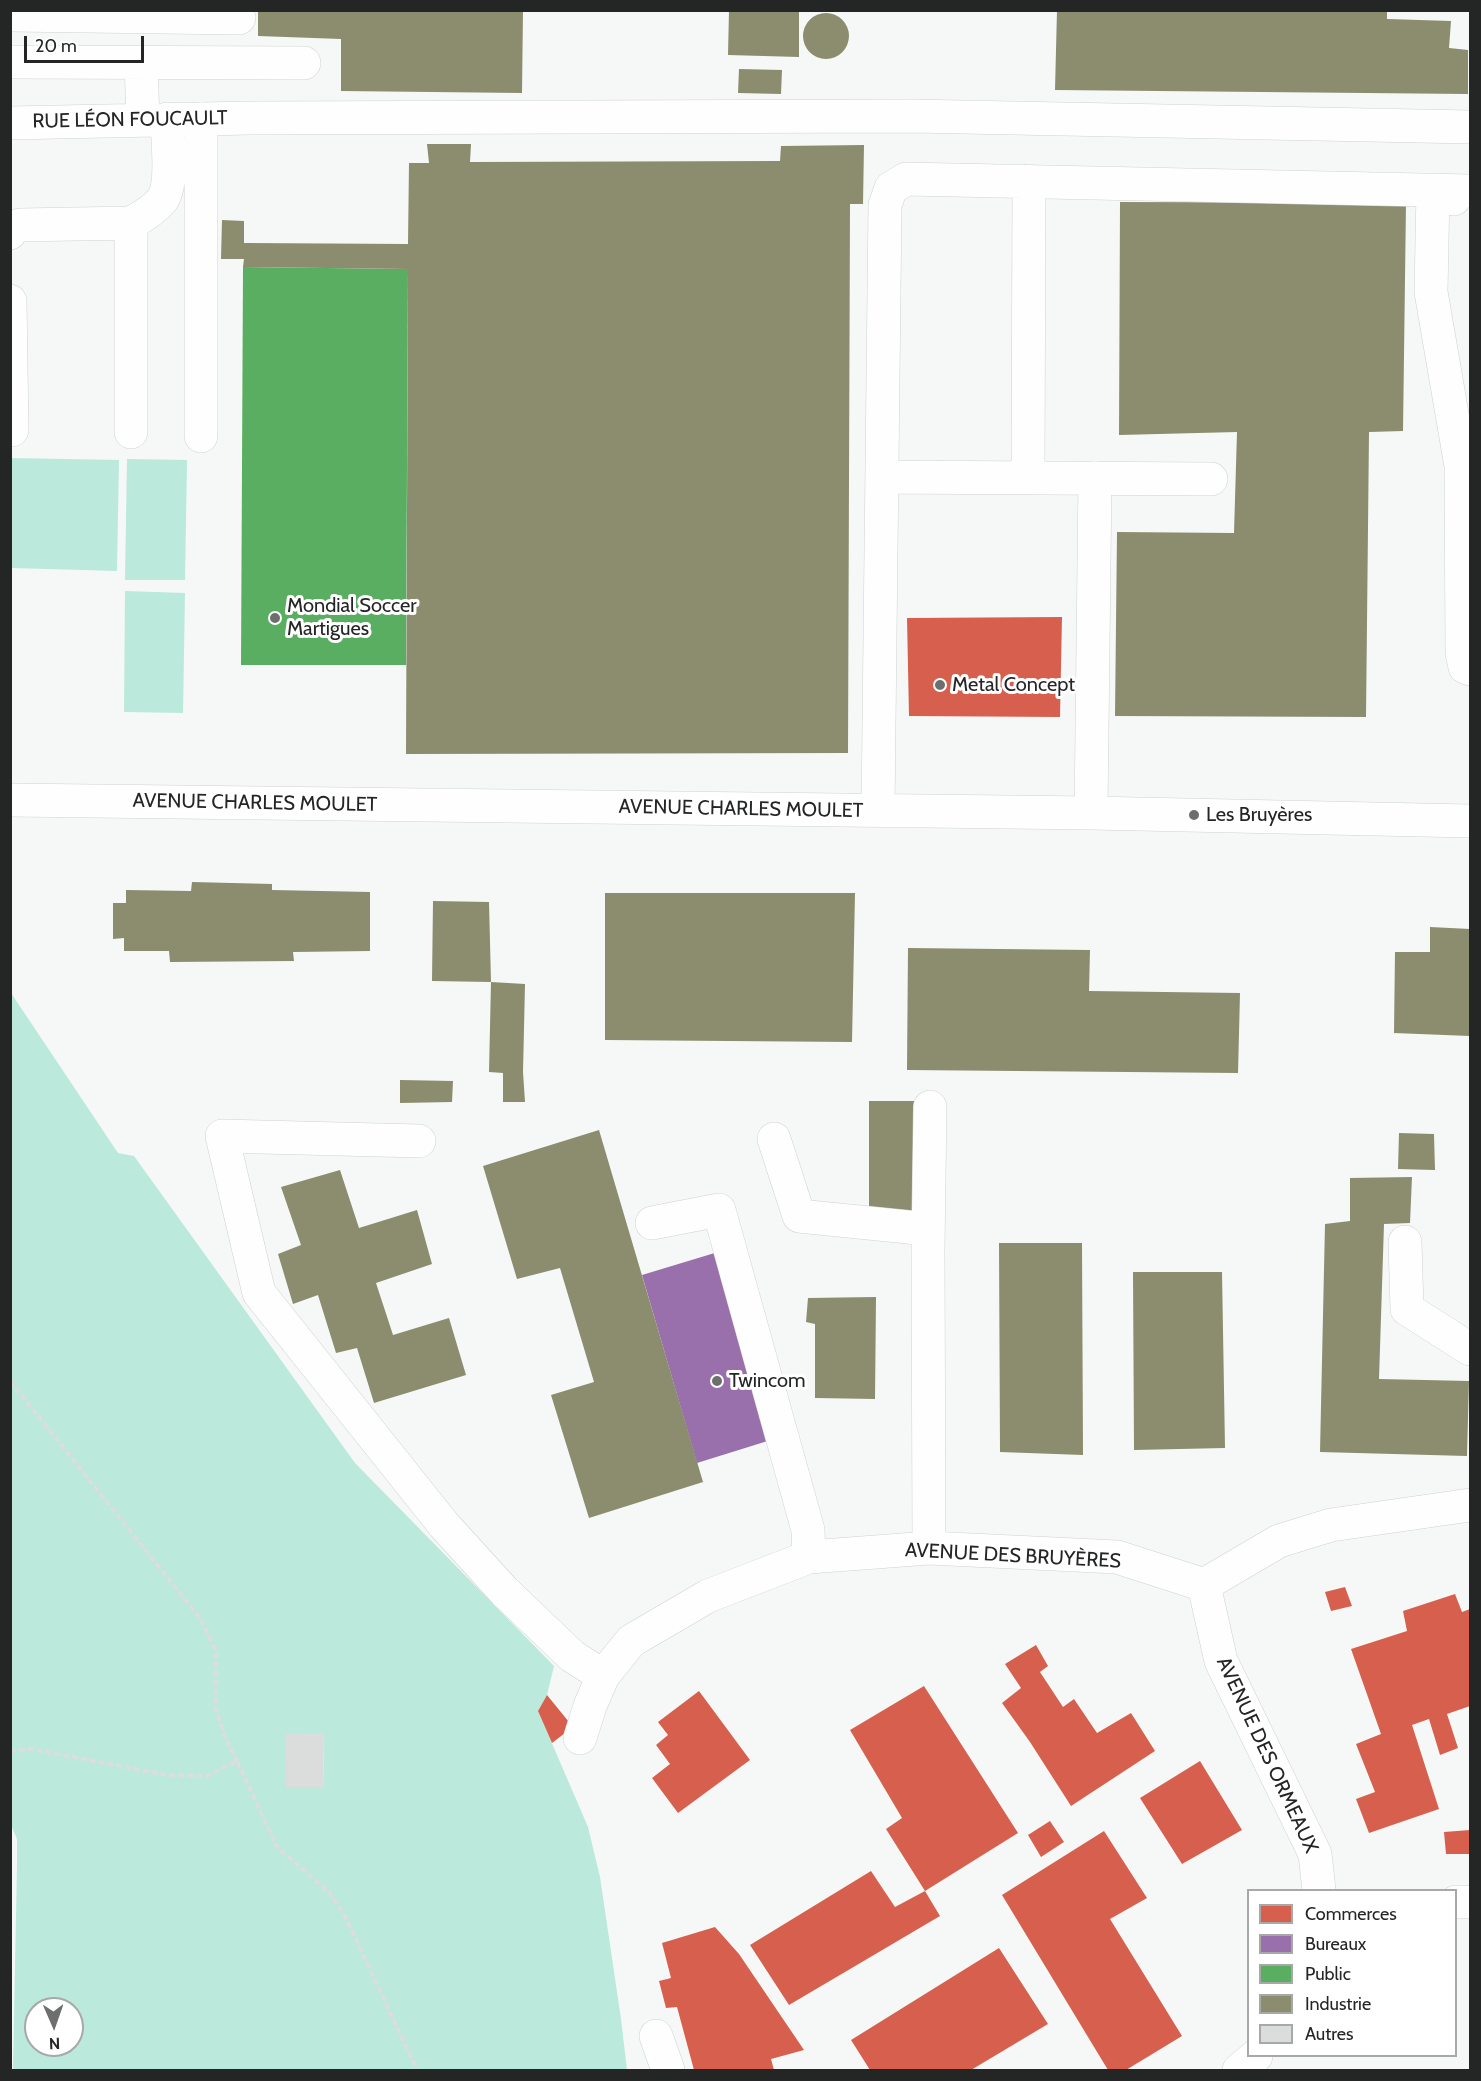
<!DOCTYPE html>
<html>
<head>
<meta charset="utf-8">
<style>
  body { margin:0 }
  #map { position:relative; width:1481px; height:2081px; overflow:hidden; background:#f5f8f7; font-family:Cabin,sans-serif }
  canvas { display:block }
  .frame { position:absolute; inset:0; border:12px solid #242525; pointer-events:none }
  .legend { position:absolute; left:1247px; top:1889px; width:210px; height:168px; box-sizing:border-box; background:#fff; border:2px solid #a7a8a8; margin:0; padding:8px 10px; list-style:none; font-size:18px; color:#242525 }
  .legend li { display:flex; align-items:center; gap:12px; height:30px }
  .legend b { width:30px; border:2px solid #a7a8a8 }
  .north { position:absolute; left:24px; top:1997px; width:60px; height:60px; box-sizing:border-box; background:#fff; border:2px solid #a7a8a8; border-radius:50%; rotate:178deg; font-size:16px; font-weight:700; line-height:24px; text-align:center; color:#242525 }
  .north::after { content:''; display:block; margin:auto; width:21px; height:27px; background:#6d6f6e; clip-path:polygon(50% 0,100% 100%,50% 72%,0 100%) }
  .scale { position:absolute; left:24px; top:36px; width:120px; height:27px; box-sizing:border-box; border:3px solid #242525; border-top:0; padding-left:8px; font-size:18px; line-height:21px; white-space:nowrap; color:#242525; -webkit-text-stroke:4px #fff; paint-order:stroke }
</style>
</head>
<body>
<div id="map">
<canvas width="1481" height="2081"></canvas>
<div class="frame"></div>
<ul class="legend">
<li><b style="height:16px;background:#d6604d"></b>Commerces</li>
<li><b style="height:16px;background:#9970ab"></b>Bureaux</li>
<li><b style="height:16px;background:#5aae61"></b>Public</li>
<li><b style="height:16px;background:#8c8c6e"></b>Industrie</li>
<li><b style="height:16px;background:#dbdddc"></b>Autres</li>
</ul>
<div class="north">N</div>
<div class="scale">20 m</div>
</div>
<script>
const c = document.querySelector('canvas').getContext('2d');
c.lineJoin = 'round';
function fill(path, color) { c.fillStyle = color; c.fill(path, 'evenodd'); }
function strokePath(path, color, width, dash) { c.strokeStyle = color; c.lineWidth = width; c.lineCap = dash ? 'butt' : 'round'; c.setLineDash(dash || []); c.stroke(path); }
function drawText(font, color, halo, rows, align = 'center') {
  c.font = font + ' Cabin,sans-serif'; c.lineWidth = 6; c.setLineDash([]); c.textBaseline = 'middle'; c.strokeStyle = halo; c.fillStyle = color; for (const [text, x, y, turn = 0] of rows) {
    c.save(); c.translate(x, y); c.rotate((+turn || 0) * Math.PI / 180); c.textAlign = isNaN(turn) ? turn : align; if (halo) c.strokeText(text, 0, 0); c.fillText(text, 0, 0); c.restore();
  }
}
fill(new Path2D(`
  M11,458l108,2 -2,111 -106,-3z
  M127,459l60,1 -2,120h-60z
  M125,591l60,2 -2,120 -59,-1z
  M11,993l107,160 16,3 221,307 199,203 -7,29 -9,16 50,116 12,50 21,142 6,51h-614l4,-205v-26l-6,-14zM286,1734h37l1,53h-38zM36,2009h36v36h-36z`), '#bbe9dc');
fill(new Path2D(`
  M1062,617l-2,100 -151,-1 -2,-98z
  M1345,1587l7,19 -21,5 -6,-19z
  M1455,1594l7,18 8,-3v97l-23,8 11,34 -18,7 -11,-36 -17,6 27,84 -70,24 -13,-34 19,-7 -19,-48 25,-10 -30,-85 56,-18 -4,-20z
  M1036,1645l12,21 -8,6 23,35 11,-8 23,34 34,-20 24,38 -84,55 -41,-64 -28,-39 19,-15 -16,-24z
  M924,1686l94,147 -93,58 15,25 -151,89 -39,-60 121,-74 24,36 30,-16 -39,-62 16,-11 -52,-88z
  M699,1691l51,69 -72,53 -26,-35 18,-14 -14,-19 12,-10 -10,-13z
  M547,1695l26,32 -21,16 -14,-32z
  M1200,1761l42,69 -60,34 -42,-66z
  M1050,1821l14,21 -23,15 -13,-22z
  M1470,1830v24h-24l-2,-22z
  M1104,1831l43,67 -37,21 72,117 -56,34h-18l-106,-175z
  M715,1927l24,27 65,96 -33,9 3,11h-80l-17,-63 -11,1 -7,-27 12,-3 -9,-35z
  M999,1948l49,76 -77,46h-101l-19,-30z`), '#d6604d');
fill(new Path2D(`
  M718,1252l56,187 -77,24 -55,-188z`), '#9970ab');
fill(new Path2D(`
  M243,267l165,2 -2,396h-165z`), '#5aae61');
fill(new Path2D(`
  M258,10h265l-1,83 -181,-2v-52l-83,-3z
  M729,10h70v47l-71,-2z
  M1057,10h330v9l64,2 -2,27 19,2v44l-413,-4z
  M803 36a23 23 0 1 1 46 0a23 23 0 1 1-46 0Z
  M739,69l43,1 -1,24 -43,-1z
  M427,144h44l-1,18 310,-1 1,-15 83,-1 -1,59h-13l-2,549 -442,1 2,-485 -165,-2 1,-8h-23l1,-39 22,1v22l164,1 1,-81h20z
  M1120,202l286,1 -3,228 -34,1 -3,285 -251,-1 2,-184 117,1 3,-101 -118,3z
  M192,882l80,2v6l98,2v59l-77,1 1,9 -124,1 -1,-11h-45v-13l-11,1v-36h13v-13l65,1z
  M605,893h250l-3,149 -247,-2z
  M433,901l56,1 2,80 -59,-1z
  M1430,927l40,2v107l-76,-3 1,-81h35z
  M908,948l182,2 -1,41 151,2 -2,80 -331,-3z
  M491,982l34,2 -2,88 2,30h-22v-29l-14,-1z
  M400,1080l53,1 -1,21 -52,1z
  M869,1101h46v112l-46,-2z
  M599,1130l104,352 -114,36 -38,-123 43,-13 -34,-114 -43,11 -34,-113z
  M1399,1133l35,1 1,36 -37,-1z
  M340,1170l19,58 58,-18 15,54 -56,19 17,52 56,-17 17,57 -92,28 -17,-55 -21,5 -18,-58 -25,9 -15,-50 23,-9 -20,-58z
  M1412,1177l-2,46 -26,1 -5,155 90,2 -2,75 -147,-4 5,-228 25,-3v-43z
  M999,1243h83l1,212 -83,-3z
  M1133,1272h89l3,176 -91,2z
  M876,1297l-1,102 -60,-1v-74l-9,-2 2,-24z`), '#8c8c6e');
fill(new Path2D(`
  M323,1733l1,54h-38l-1,-53z`), '#dbdddc');
const minor = new Path2D(`
  M10,15l229,3
  M10,62l294,1
  M141,62l2,58
  M10,123l240,-5 662,-2 558,11
  M1454,199l-21,-9 -2,102 30,174 1,187 3,14 5,2
  M10,233l2,-6 8,-2 111,-2
  M10,301l2,129
  M131,432v-209c11,-6 23,-13 31,-23 12,-16 5,-61 5,-81
  M201,436v-317
  M882,477l329,2
  M1028,478l1,-297
  M10,800l1081,13 379,8
  M878,811l7,-606 6,-17 15,-9 564,12
  M1091,813l4,-335
  M774,1139l25,77 129,13
  M419,1141l-197,-5 37,157 185,232 61,67 67,64 31,20
  M652,1223l67,-13 89,320 1,27
  M1405,1242l2,67 63,40
  M929,1548l-1,-299 2,-142
  M1204,1585l17,76 94,193 4,36
  M580,1738l10,-32 13,-30 28,-35 77,-45 101,-39 120,-9 188,9 87,28 75,-44 52,-16 139,-20
  M1456,1902h14
  M656,2036l12,34
  M1239,2070l17,-14`);
strokePath(minor, '#cfd2d0', 34);
strokePath(new Path2D(`
  M10,1381l190,237 16,33v58l8,26 13,26
  M10,1751l21,-2 136,26 40,1 30,-15 40,86 52,45 16,24 72,154`), '#dcdddc', 4, [6, 3]);
strokePath(minor, '#fefefe', 33);
for (const [x, y, r, color] of [
  [275,618,6,"#6d6f6e"],
  [940,685,6,"#6d6f6e"],
  [1194,815,6,"#6d6f6e"],
  [717,1381,6,"#6d6f6e"]
]) { const dot = new Path2D(); dot.arc(x, y, r, 0, 2 * Math.PI); c.fillStyle = color; c.fill(dot); strokePath(dot, '#fff', 2); }
drawText('20px', '#242525', '#fff', [
  ["RUE LÉON FOUCAULT",130,120,-1],
  ["AVENUE CHARLES MOULET",255,803,1],
  ["AVENUE CHARLES MOULET",741,809,1],
  ["AVENUE DES BRUYÈRES",1013,1556,3],
  ["AVENUE DES ORMEAUX",1267,1755,65]
]);
drawText('20px', '#242525', '#fff', [
  ["Mondial Soccer",287,606],
  ["Martigues",287,629],
  ["Metal Concept",952,685],
  ["Les Bruyères",1206,815],
  ["Twincom",729,1381]
], 'left');
</script>
</body>
</html>
